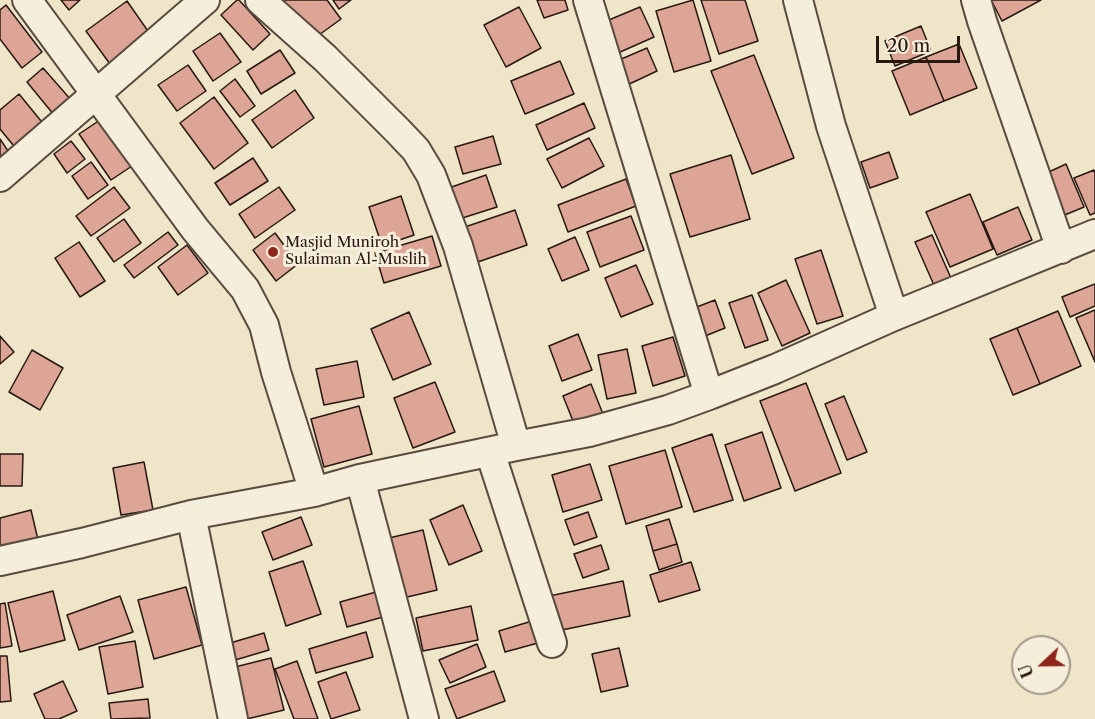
<!DOCTYPE html>
<html>
<head>
<meta charset="utf-8">
<style>
  body { margin:0 }
  #map { position:relative; width:1095px; height:719px; overflow:hidden; background:#efe5c8; font-family:"Libre Caslon Text",serif }
  canvas { display:block }
  .north { position:absolute; left:1011px; top:635px; width:60px; height:60px; box-sizing:border-box; background:#f5eedb; border:2px solid #a3988b; border-radius:50%; rotate:248deg; font-size:16px; font-weight:700; line-height:24px; text-align:center; color:#291812 }
  .north::after { content:''; display:block; margin:auto; width:21px; height:27px; background:#8f2418; clip-path:polygon(50% 0,100% 100%,50% 72%,0 100%) }
  .scale { position:absolute; left:876px; top:36px; width:84px; height:27px; box-sizing:border-box; border:3px solid #291812; border-top:0; padding-left:8px; font-size:18px; line-height:21px; white-space:nowrap; color:#291812; -webkit-text-stroke:4px #f5eedb; paint-order:stroke }
</style>
</head>
<body>
<div id="map">
<canvas width="1095" height="719"></canvas>
<div class="north">U</div>
<div class="scale">20 m</div>
</div>
<script>
const c = document.querySelector('canvas').getContext('2d');
c.lineJoin = 'round';
function fill(path, color) { c.fillStyle = color; c.fill(path, 'evenodd'); }
function strokePath(path, color, width, dash) { c.strokeStyle = color; c.lineWidth = width; c.lineCap = dash ? 'butt' : 'round'; c.setLineDash(dash || []); c.stroke(path); }
function drawText(font, color, halo, rows, align = 'center') {
  c.font = font + ' "Libre Caslon Text",serif'; c.lineWidth = 6; c.setLineDash([]); c.textBaseline = 'middle'; c.strokeStyle = halo; c.fillStyle = color; for (const [text, x, y, turn = 0] of rows) {
    c.save(); c.translate(x, y); c.rotate((+turn || 0) * Math.PI / 180); c.textAlign = isNaN(turn) ? turn : align; if (halo) c.strokeText(text, 0, 0); c.fillText(text, 0, 0); c.restore();
  }
}
const building = new Path2D(`
  M61,0h19l-11,10z
  M237,0h2l31,34 -17,16 -32,-35z
  M283,0h44l14,19 -29,21z
  M333,0h18l-12,9z
  M537,0h28l3,10 -24,8z
  M693,0l18,61 -37,11 -18,-61z
  M701,0h44l13,41 -39,13z
  M991,0h50l-39,21z
  M127,1l23,33 -40,30 -24,-33z
  M6,5l36,47 -20,16 -22,-29v-29z
  M519,7l22,41 -35,19 -22,-42z
  M640,7l14,30 -36,16 -14,-31z
  M921,26l10,25 -36,15 -10,-25z
  M220,33l21,29 -28,19 -20,-30z
  M959,44l18,44 -33,13 -18,-44z
  M647,48l10,23 -34,16 -11,-24z
  M280,50l15,23 -34,21 -14,-23z
  M754,55l40,103 -42,16 -41,-103z
  M926,57l18,44 -34,14 -18,-44z
  M560,61l14,33 -49,20 -14,-33z
  M188,65l18,26 -29,20 -19,-26z
  M43,68l29,33 -18,14 -27,-33z
  M235,79l20,27 -15,11 -20,-26z
  M295,90l19,28 -42,30 -20,-28z
  M19,94l27,33 -28,24 -18,-22v-19z
  M214,97l34,46 -34,26 -34,-46z
  M584,103l11,25 -48,22 -11,-25z
  M100,120l32,46 -21,14 -32,-46z
  M493,136l8,28 -38,10 -8,-27z
  M589,138l15,28 -42,22 -15,-29z
  M0,139l14,21 -14,9z
  M71,141l14,18 -18,14 -13,-19z
  M889,152l9,26 -28,10 -9,-26z
  M731,155l19,64 -60,18 -20,-63z
  M253,158l15,23 -38,24 -15,-22z
  M91,162l17,23 -20,14 -16,-23z
  M1066,164l18,43 -29,12 -17,-42z
  M1094,170l1,3v40l-5,2 -16,-37z
  M486,175l11,32 -44,14 -10,-31z
  M626,179l10,27 -68,26 -10,-27z
  M114,187l16,21 -39,28 -15,-20z
  M279,187l16,23 -40,28 -16,-24z
  M970,194l23,55 -43,18 -24,-55z
  M401,196l13,39 -32,11 -13,-39z
  M1018,207l14,33 -35,15 -14,-33z
  M515,210l12,35 -55,19 -13,-35z
  M631,216l13,34 -44,17 -13,-35z
  M124,219l17,24 -27,19 -17,-24z
  M168,232l10,13 -44,33 -10,-13z
  M275,233l23,31 -22,17 -23,-31z
  M932,235l22,50 -17,7 -22,-50z
  M432,236l9,30 -57,17 -9,-30z
  M575,237l14,33 -27,11 -14,-32z
  M79,242l26,39 -25,16 -25,-39z
  M187,245l21,28 -30,22 -20,-28z
  M821,250l22,66 -26,8 -22,-65z
  M636,265l17,39 -32,13 -16,-39z
  M786,280l24,53 -28,13 -24,-53z
  M1095,284v22l-25,11 -8,-20z
  M752,295l16,45 -23,8 -16,-45z
  M715,300l10,28 -25,10 -11,-28z
  M1095,310v52l-19,-44z
  M1058,311l23,55 -41,18 -23,-56z
  M409,312l22,52 -38,16 -22,-51z
  M1017,328l23,56 -27,11 -23,-56z
  M578,334l14,36 -30,11 -13,-35z
  M0,336l14,16 -14,12z
  M673,337l12,39 -32,10 -11,-40z
  M627,349l9,44 -29,6 -9,-44z
  M32,350l31,18 -23,42 -31,-18z
  M357,361l7,36 -40,8 -8,-36z
  M435,382l20,50 -42,16 -19,-50z
  M806,383l35,90 -46,18 -35,-90z
  M591,384l12,30 -28,12 -12,-30z
  M844,396l23,56 -20,8 -22,-56z
  M359,406l13,48 -48,13 -13,-48z
  M762,432l19,56 -37,13 -19,-56z
  M712,434l21,66 -39,12 -22,-64z
  M665,450l17,57 -56,17 -17,-58z
  M0,454h23l-1,32h-22z
  M144,462l9,48 -32,5 -8,-47z
  M590,464l12,36 -39,12 -11,-37z
  M463,505l19,46 -33,14 -19,-45z
  M31,510l8,34 -39,9v-35z
  M588,512l9,25 -23,8 -9,-25z
  M301,517l11,28 -39,15 -11,-28z
  M669,519l8,25 -24,7 -7,-25z
  M423,530l14,60 -34,8 -14,-60z
  M677,544l5,18 -23,8 -6,-19z
  M601,545l8,24 -26,9 -9,-24z
  M303,561l18,53 -35,12 -17,-54z
  M691,562l9,28 -41,12 -9,-27z
  M623,581l7,35 -73,15 -8,-35z
  M186,587l16,58 -48,14 -16,-59z
  M53,591l12,49 -45,12 -12,-49z
  M376,592l7,25 -36,10 -7,-25z
  M120,596l13,36 -54,18 -12,-35z
  M5,603l7,43 -12,2v-44z
  M471,606l7,34 -55,11 -7,-33z
  M532,621l6,22 -33,9 -6,-21z
  M366,632l7,25 -57,16 -7,-24z
  M264,633l5,17 -44,13 -5,-17z
  M135,641l8,46 -35,7 -9,-47z
  M477,644l9,23 -36,16 -11,-23z
  M619,648l9,38 -27,6 -9,-38z
  M0,656h7l4,45 -11,1z
  M271,658l13,52 -37,9h-7l-13,-50z
  M297,661l21,58h-24l-19,-50z
  M494,671l11,30 -48,18 -12,-30z
  M346,672l14,38 -29,9 -13,-37z
  M63,681l14,30 -18,8h-14l-11,-25z
  M148,699l2,19 -39,1 -2,-16z`);
fill(building, '#dca596');
strokePath(building, '#291812', 1.5);
const street = new Path2D(`
  M27,0l168,229 50,60 19,36 12,47 38,120
  M260,0l65,58 73,73 18,19 15,25 27,71 58,200
  M588,0l121,395
  M798,0l33,126 63,190
  M976,0l6,21 79,228
  M0,177l205,-177
  M490,452l62,191
  M360,479l64,240
  M191,515l42,204
  M0,561l82,-18 109,-28 123,-23 46,-13 156,-33 73,-14 79,-22 41,-15 66,-26 119,-53 201,-82`);
strokePath(street, '#5a4b40', 32);
strokePath(street, '#f5eedb', 28);
for (const [x, y, r, color] of [
  [273,252,6,"#8f2418"]
]) { const dot = new Path2D(); dot.arc(x, y, r, 0, 2 * Math.PI); c.fillStyle = color; c.fill(dot); strokePath(dot, '#f5eedb', 2); }
drawText('15px', '#291812', '#f5eedb', [
  ["Masjid Muniroh",285,243],
  ["Sulaiman Al-Muslih",285,260]
], 'left');
</script>
</body>
</html>
